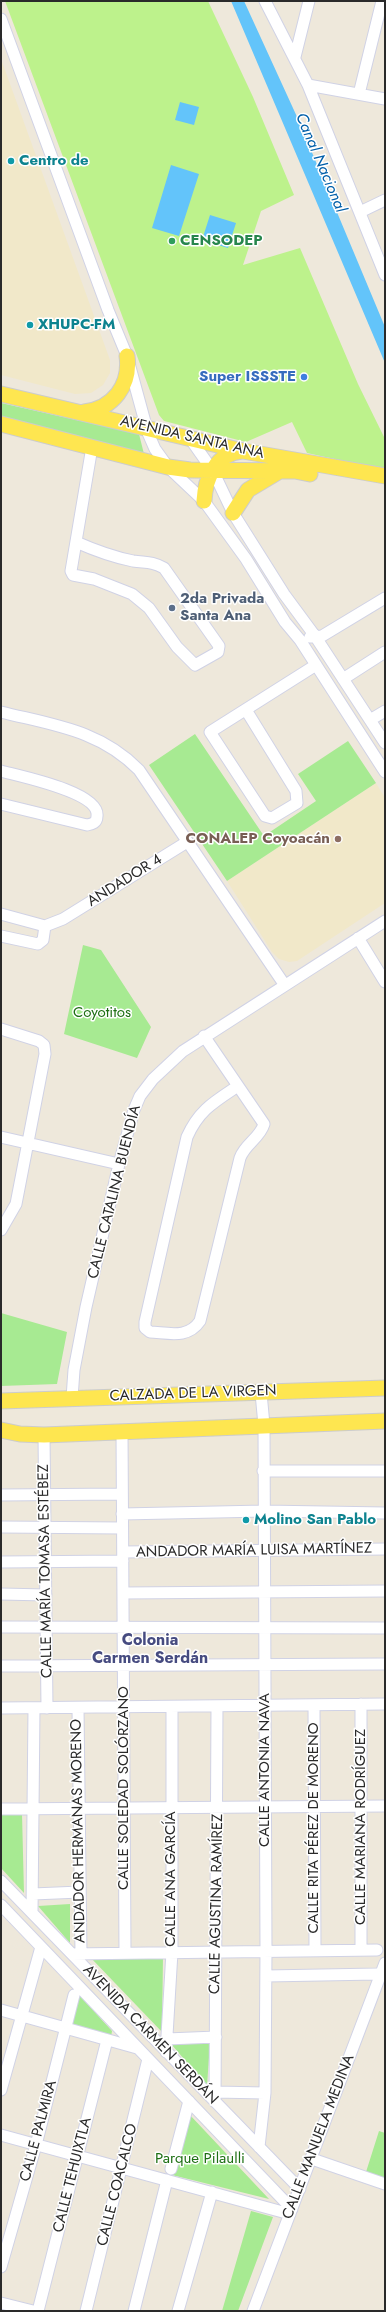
<!DOCTYPE html>
<html>
<head>
<meta charset="utf-8">
<style>
  body { margin:0 }
  #map { position:relative; width:386px; height:2312px; overflow:hidden; background:#eee8db; font-family:Jost,sans-serif }
  canvas { display:block }
  .frame { position:absolute; inset:0; border:2px solid #2a2a2a; pointer-events:none }
</style>
</head>
<body>
<div id="map">
<canvas width="386" height="2312"></canvas>
<div class="frame"></div>
</div>
<script>
const c = document.querySelector('canvas').getContext('2d');
c.lineJoin = 'round';
function fill(path, color) { c.fillStyle = color; c.fill(path, 'evenodd'); }
function strokePath(path, color, width, dash) { c.strokeStyle = color; c.lineWidth = width; c.lineCap = dash ? 'butt' : 'round'; c.setLineDash(dash || []); c.stroke(path); }
function drawText(font, color, halo, rows, align = 'center') {
  c.font = font + ' Jost,sans-serif'; c.lineWidth = 3; c.setLineDash([]); c.textBaseline = 'middle'; c.strokeStyle = halo; c.fillStyle = color; for (const [text, x, y, turn = 0] of rows) {
    c.save(); c.translate(x, y); c.rotate((+turn || 0) * Math.PI / 180); c.textAlign = isNaN(turn) ? turn : align; if (halo) c.strokeText(text, 0, 0); c.fillText(text, 0, 0); c.restore();
  }
}
fill(new Path2D(`
  M1,59l109,301v13l-7,12 -12,8 -16,1 -74,-19z
  M376,783l9,15v105l-88,58 -8,1 -10,-3 -7,-7 -45,-71z`), '#f1e8c9');
fill(new Path2D(`
  M1,403l138,31 6,24 -144,-38z
  M195,734l69,102 52,-35 -18,-27 50,-33 28,42 -149,98 -78,-116z
  M83,945l18,5 50,77 -14,31 -73,-24z
  M1,1313l66,19 -10,52 -56,2z
  M1,1814h21l2,79 -23,-25z
  M70,1904v39l-32,-37z
  M163,1955l-1,77 -72,-75z
  M79,1995l33,36 -1,6 -40,-9z
  M210,2043l-3,43 -35,-41z
  M189,2114l80,85 -97,-24z
  M379,2131l6,2v48l-19,-9z
  M251,2211l22,6 -35,94h-16z`), '#a7ea92');
fill(new Path2D(`
  M5,1h203l45,96 41,98 -33,16 -18,54 57,-17 58,136 27,55v31l-78,-17 -15,-31 -46,20 -82,-21 -5,-6z`), '#bdf28c');
fill(new Path2D(`
  M231,1h13l54,118 87,208v36z
  M180,102l19,5 -5,18 -19,-5z
  M171,165l28,9 -20,62 -27,-8z
  M210,215l26,8 -8,25 -26,-8z`), '#63c4fa');
const minor = new Path2D(`
  M265,1l43,84 77,190
  M1,19l107,291 19,46 21,77 7,16 13,18 36,34 42,58 39,63 15,18 85,132
  M295,57l14,-56
  M308,85l77,14
  M359,94l23,-93
  M360,212l25,-12
  M189,437l24,34 20,42 51,81 31,42 70,107
  M76,542c18,8 37,15 57,19 13,2 18,0 31,7l55,78 -1,6 -23,13 -18,-18 -28,-39 -17,-14 -38,-15 -21,-4 -2,-4 21,-124
  M310,637l12,-1 63,-38
  M343,679l42,-27
  M246,710l50,81 1,12 -25,15 -7,-2 -55,-84 106,-67
  M1,712c52,13 99,18 138,58l145,214
  M370,720l15,-9
  M1,771c18,5 99,21 96,45 0,7 -5,8 -10,9l-86,-21
  M1,914l44,12 18,-7 124,-77
  M1,936l37,8 5,-4 2,-14
  M358,938l27,44
  M1,1029l38,12 5,4 1,9 -29,150 -15,26
  M204,1036l60,88c-4,14 -19,20 -24,34l-40,163c-12,18 -31,12 -50,11l-5,-4v-6l42,-185c12,-27 27,-35 51,-51
  M1,1137l118,27
  M72,1398l2,-28 12,-63 33,-143 15,-54 6,-14 13,-17 30,-28 202,-130
  M122,1431l3,521
  M44,1435l3,273
  M263,1471h122
  M1,1495l121,-1
  M122,1514l142,-3 121,2
  M1,1527l121,1
  M123,1552l262,-3
  M1,1562l122,-1
  M123,1593l262,-2
  M1,1594l45,1
  M1,1627l384,1
  M1,1666l384,-2
  M314,1705l1,246
  M1,1708l384,-4
  M78,1708l3,246
  M1,1809l384,-3
  M1,1881l299,308
  M33,1894l47,-2
  M1,1905l291,304
  M32,1913l2,-205
  M361,1950v-246
  M72,1954l305,-4
  M266,1976l111,-2
  M1,2010l136,38
  M167,2039l49,-2
  M166,2052l6,-100v-245
  M1,2090l40,-143
  M215,2092l50,1
  M215,2102l2,-396
  M1,2135l289,79
  M259,2147l6,-54 1,-142 -2,-526 -3,-32
  M312,2159l73,25
  M171,2169l18,-68
  M1,2267l35,-122 38,-150
  M1,2303l32,8
  M38,2311l69,-271
  M86,2311l62,-252
  M134,2311l33,-131
  M178,2311l34,-119
  M253,2311l132,-348`);
const major = new Path2D(`
  M1,394l242,57 142,25
  M84,412c29,-3 47,-27 43,-56
  M1,424l167,43 22,3 105,1 15,3
  M204,501c1,-23 13,-48 38,-50
  M233,513l15,-23 30,-18
  M1,1401l384,-13
  M1,1430l19,4 24,1 341,-14`);
strokePath(minor, '#d0d2e5', 13);
strokePath(major, '#ccc', 17);
strokePath(minor, '#fff', 11);
strokePath(major, '#fee650', 15);
for (const [x, y, r, color] of [
  [11,161,4,"#0f9aa8"],
  [172,241,4,"#2e9e5b"],
  [30,325,4,"#0f9aa8"],
  [304,377,4,"#3f7fe0"],
  [172,608,4,"#5c6f8a"],
  [338,839,4,"#8d6e63"],
  [246,1520,4,"#0f9aa8"]
]) { const dot = new Path2D(); dot.arc(x, y, r, 0, 2 * Math.PI); c.fillStyle = color; c.fill(dot); strokePath(dot, '#fff', 1.5); }
drawText('bold 15px', '#0d838f', '#fff', [
  ["Centro de",19,161],
  ["XHUPC-FM",38,325],
  ["Molino San Pablo",254,1520]
], 'left');
drawText('bold 15px', '#27864d', '#fff', [
  ["CENSODEP",180,241]
], 'left');
drawText('bold 15px', '#366cbe', '#fff', [
  ["Super ISSSTE",296,377]
], 'right');
drawText('15px', '#2a2a2a', '#fff', [
  ["AVENIDA SANTA ANA",192,438,13],
  ["ANDADOR 4",125,881,-32],
  ["CALLE CATALINA BUENDÍA",115,1192,-76],
  ["CALZADA DE LA VIRGEN",193,1394,-2],
  ["ANDADOR MARÍA LUISA MARTÍNEZ",254,1551,-1],
  ["CALLE MARÍA TOMASA ESTÉBEZ",46,1571,-91],
  ["CALLE ANTONIA NAVA",265,1770,-90],
  ["CALLE SOLEDAD SOLÓRZANO",124,1788,-90],
  ["CALLE MARIANA RODRÍGUEZ",361,1827,-90],
  ["CALLE RITA PÉREZ DE MORENO",314,1828,-90],
  ["ANDADOR HERMANAS MORENO",79,1831,-91],
  ["CALLE ANA GARCÍA",171,1879,-90],
  ["CALLE AGUSTINA RAMÍREZ",217,1904,-89],
  ["AVENIDA CARMEN SERDÁN",150,2035,46],
  ["CALLE PALMIRA",39,2131,-75],
  ["CALLE MANUELA MEDINA",319,2137,-69],
  ["CALLE TEHUIXTLA",73,2175,-76],
  ["CALLE COACALCO",118,2185,-76]
]);
drawText('bold 15px', '#4e5e75', '#fff', [
  ["2da Privada",180,599],
  ["Santa Ana",180,616]
], 'left');
drawText('bold 15px', '#785e54', '#fff', [
  ["CONALEP Coyoacán",330,839]
], 'right');
drawText('15px', '#1d6f13', '#fff', [
  ["Coyotitos",102,1013],
  ["Parque Pilaulli",200,2159]
]);
drawText('italic 16px', '#005fa9', '#fff', [
  ["Canal Nacional",320,163,67]
]);
drawText('bold 16px', '#464b80', '#fff', [
  ["Colonia",150,1641],
  ["Carmen Serdán",150,1659]
]);
</script>
</body>
</html>
